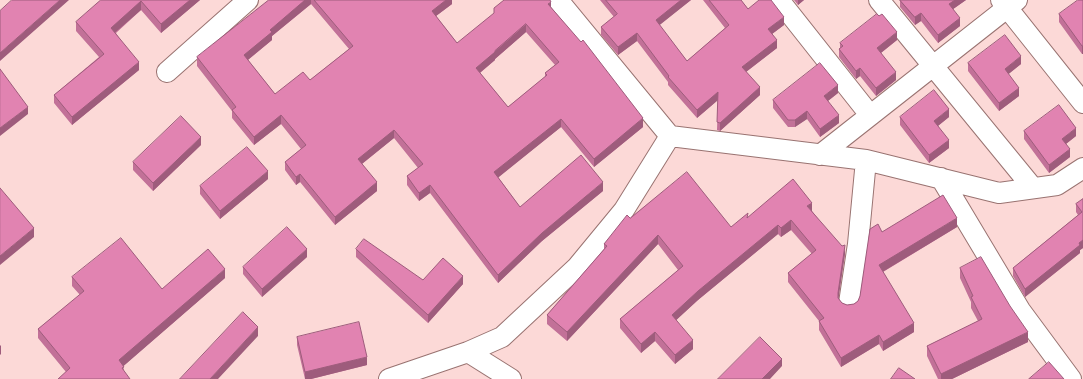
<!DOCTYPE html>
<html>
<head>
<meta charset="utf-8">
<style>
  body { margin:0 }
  canvas { display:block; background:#fcd9d7 }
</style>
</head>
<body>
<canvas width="1083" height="379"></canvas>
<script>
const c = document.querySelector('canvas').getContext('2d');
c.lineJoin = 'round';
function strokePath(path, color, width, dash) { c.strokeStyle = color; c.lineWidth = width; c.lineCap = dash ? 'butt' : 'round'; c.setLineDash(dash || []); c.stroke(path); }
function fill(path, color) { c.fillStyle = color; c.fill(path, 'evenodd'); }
const minor = new Path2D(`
  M558,0l112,136 196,24 133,33 58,-8 26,-17
  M779,0l91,115
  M879,0l154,188
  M1001,0l82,103
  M167,72l81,-72
  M820,155l197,-155
  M941,178l79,132 51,69
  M849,303l9,-59 8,-84
  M468,352l43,27
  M389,379l79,-27 34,-15 75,-70 47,-57 46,-74`);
strokePath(minor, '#997371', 22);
strokePath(minor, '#fff', 20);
fill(new Path2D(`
  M101,0h99l-39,33 -20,-23 -25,23 23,37 -67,55 -18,-22v-8l45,-38 -23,-26v-9z
  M269,0h183v4l-16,12 21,27 94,-35 92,119 -49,40 -33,-40 -63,50 22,30 83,-16 -61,50 -44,42 -68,-90 -11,8 -12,-16v-9l11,-8 -24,-30 -32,26 15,27 -42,34 -35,-43 -4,3 -11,-15v-8l16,-13 -20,-25 -27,21 -22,-27v-7l-35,-45v-9zM311,4l38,45 -39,31 -35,14 -27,-34 24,-20v-4zM526,32l29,33 -10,8v4l-37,30 -28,-34 15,-13v-1z
  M600,0h91l-32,25 28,36 38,-33 -22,-28h38l7,9 36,16 -12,9 5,14 -31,24 14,23 -40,36 -3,-1 1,-30 -21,18 -29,-33v-3l-31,-41 -19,14 -17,-20v-8l13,-10z
  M794,0h10l-6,5z
  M900,0h66l-13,9 7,17 -22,17 -17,-22 -6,4 -15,-18z
  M1083,0l-1,54 -23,-32v-8z
  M897,40l-16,13 15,27 -20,16 -16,-20 -4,3 -17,-22v-8l1,-1v-5z
  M968,63l53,1 -13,10 11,22 -20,15 -31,-40z
  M838,93l-10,8 11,22 -19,14 -13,-18 -12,8h-7l-15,-19v-8z
  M900,117h49l-11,9 11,22 -20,15 -29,-38z
  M1024,131l52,5 -10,8 4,13 -21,16 -25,-34z
  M201,145l-48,46 -20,-21v-8z
  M268,179l-48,40 -20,-25v-8z
  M1083,199v49l-3,2v3l-55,44 -12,-21v-8l65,-53 -2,-3v-8z
  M812,211l33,43 -7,44 4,5 5,2 7,-1 4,-3 2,-5 22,-64 75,-5 -74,45 31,60 -31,19 -4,-7 -38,23 -22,-37v-9l-31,-39v-9l24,-19 -21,-24 -10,7 -3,-3 -80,66 -22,20 17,29 -18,15 -20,-23 -14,12 -21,-25v-9l58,-49 -20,-26 -91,97 -20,-17v-9l57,-66v-5l26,-26 101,9 17,-10z
  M356,249l67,31 40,4 -35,39 -72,-66z
  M307,257l-45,40 -19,-23v-7z
  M960,268l68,74 -76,37h-14l-11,-23v-10l51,-25 -7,-13v-6l-11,-24z
  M72,277l90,12 63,-11 -102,88 1,4 -58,2 -28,-34v-9l42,-34 -8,-9z
  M297,337l70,28 -56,14h-6l-8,-34z`), '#c27198');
fill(new Path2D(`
  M60,0h9l-69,61v-8z
  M190,0h10l-39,33v-9z
  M305,0h6v4l-39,32v4l-28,23v-8l26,-25z
  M446,0h6v4l-20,15v-8z
  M681,0h10l-35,28v-8z
  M798,0h6l-6,5z
  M955,0h11l-17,12v-8z
  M141,1v9l-30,26v-8z
  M551,2v8l-3,-6z
  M921,13v8l-6,4v-8z
  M784,17v8l-16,12v-8z
  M960,18v8l-22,17v-8z
  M526,24v8l-31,27v1l-19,16v-8z
  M897,32v8l-20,16v-8z
  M637,33v8l-19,14v-8z
  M777,40v8l-35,27v-8z
  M1082,46h1v8h-1z
  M1021,56v8l-16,13v-8z
  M139,62v8l-67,55v-8z
  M860,68v8l-4,3v-8z
  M896,72v8l-20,16v-8z
  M838,85v8l-14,11v-8z
  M760,87v8l-40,36v-8z
  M1019,88v8l-20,15v-8z
  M718,92v8l-21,18v-8z
  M28,107v7l-28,22v-8z
  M949,109v8l-15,12v-8z
  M807,111v8l-12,8v-7z
  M281,115v9l-27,21v-8z
  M839,115v8l-19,14v-8z
  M643,118v9l-49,40v-8z
  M561,119v8l-67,54v-9z
  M1076,128v8l-14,11v-8z
  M394,130v8l-36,29v-8z
  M201,137v8l-48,46v-8z
  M949,140v8l-20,15v-8z
  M1070,149v8l-21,16v-8z
  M268,171v8l-48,40v-8z
  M300,174v8l-4,3v-8z
  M377,182v9l-42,34v-8z
  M603,182v9l-61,50 -44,42v-8l44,-42z
  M430,185v8l-11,8v-8z
  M812,203v9l-5,-6z
  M957,218v9l-78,47v-9z
  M791,220v10l-10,7v-9z
  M778,225v9l-80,66 -26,24v-9l26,-24z
  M34,228v9l-34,28v-9z
  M658,235v9l-91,97v-9z
  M1083,240v8l-3,2v3l-55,44v-8z
  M845,245v9l-7,48v-9z
  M307,249v8l-45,40v-8z
  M225,269v9l-106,92v-10z
  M463,276v8l-35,39v-8z
  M914,323v9l-31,19v-9z
  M258,327v9l-40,43h-8z
  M655,332v9l-14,12v-9z
  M1028,332v10l-76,37h-11v-5z
  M879,335v9l-38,23v-9z
  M693,340v9l-18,15v-9z
  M1,345v9l-1,1v-9z
  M367,357v8l-56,14h-6v-7z
  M782,359v7l-12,13h-8z`), '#9e5c7c');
const building = new Path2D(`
  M12,0h48l-60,53v-42z
  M101,0h89l-29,24 -20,-23 -30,27 28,34 -67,55 -18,-22 50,-41 -28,-32z
  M269,0h36l-35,30 2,2 -28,23 31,39 28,-22 7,8 43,-34 -39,-46h132l-14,11 25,32 37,-30v-5l10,-8h46l1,2 -3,2 33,38 2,-2 60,78 -49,41 -33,-40 -67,53 26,35 61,-52 22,27 -61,51 -44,42 -68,-90 -11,8 -12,-17 16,-12 -29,-34 -36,29 19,23 -42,35 -35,-43 -4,3 -11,-15 21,-17 -25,-30 -27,22 -22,-27 4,-3 -39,-50zM526,24l33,38 -14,11 2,2 -39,32 -32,-39 19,-16v-1z
  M606,0h75l-25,20 31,41 42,-36 -20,-25h32l7,9 11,-9h12l13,17 -16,12 9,11 -35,27 18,20 -40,36 -3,-1 1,-30 -21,18 -29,-33 1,-1 -32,-43 -19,14 -17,-20 16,-13z
  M900,0h55l-6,4 11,14 -22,17 -17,-22 -6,4z
  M1078,0h5v46h-1l-23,-32z
  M877,14l2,2 3,-2 15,18 -20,16 19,24 -20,16 -16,-20 -4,3 -17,-22 4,-3 -3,-3z
  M1005,35l16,21 -16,13 14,19 -20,15 -31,-40z
  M820,63l18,22 -14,11 15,19 -19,14 -13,-18 -12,9h-7l-15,-20z
  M0,69l28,38 -28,21z
  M934,90l15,19 -15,12 15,19 -20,15 -29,-38z
  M1059,105l17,23 -14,11 8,10 -21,16 -25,-34z
  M181,116l20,21 -48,46 -20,-21z
  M247,147l21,24 -48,40 -20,-25z
  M687,172l44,55 17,-14 -1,5 46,-39 19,24 -5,3 35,40 3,-1 -7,48v5l4,5 5,2 7,-1 4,-3 2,-5 10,-67 8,-5 4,8 61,-37 14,23 -78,47 35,58 -31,19 -4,-7 -38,23 -22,-37 5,-3 -36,-45 28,-23 -25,-30 -10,8 -3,-3 -80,66 -26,24 21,25 -18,15 -20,-23 -14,12 -21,-25 63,-53 -25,-31 -91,97 -20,-17 60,-69 -3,-2 23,-29 3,3z
  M0,188l34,40 -34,28z
  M1083,199v41l-4,3 1,2 -55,44 -12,-21 69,-56 -6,-8z
  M287,227l20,22 -45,40 -19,-22z
  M121,238l41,51 46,-40 17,20 -106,91 5,7 -2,1 8,11h-72l12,-11 -32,-39 46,-38 -12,-14z
  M364,239l59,41 20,-22 20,18 -35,39 -72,-66z
  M981,257l29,49 18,26 -87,42 -14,-28 55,-27 -11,-22 2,-1 -13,-28z
  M243,312l15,15 -48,52h-30z
  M359,322l8,35 -62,15 -8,-35z
  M760,337l22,22 -20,20h-44z
  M1049,362l15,17h-35z
  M899,368l16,11h-24z`);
fill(building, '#e183b1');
strokePath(building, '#9e5c7c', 1);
</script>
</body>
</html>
